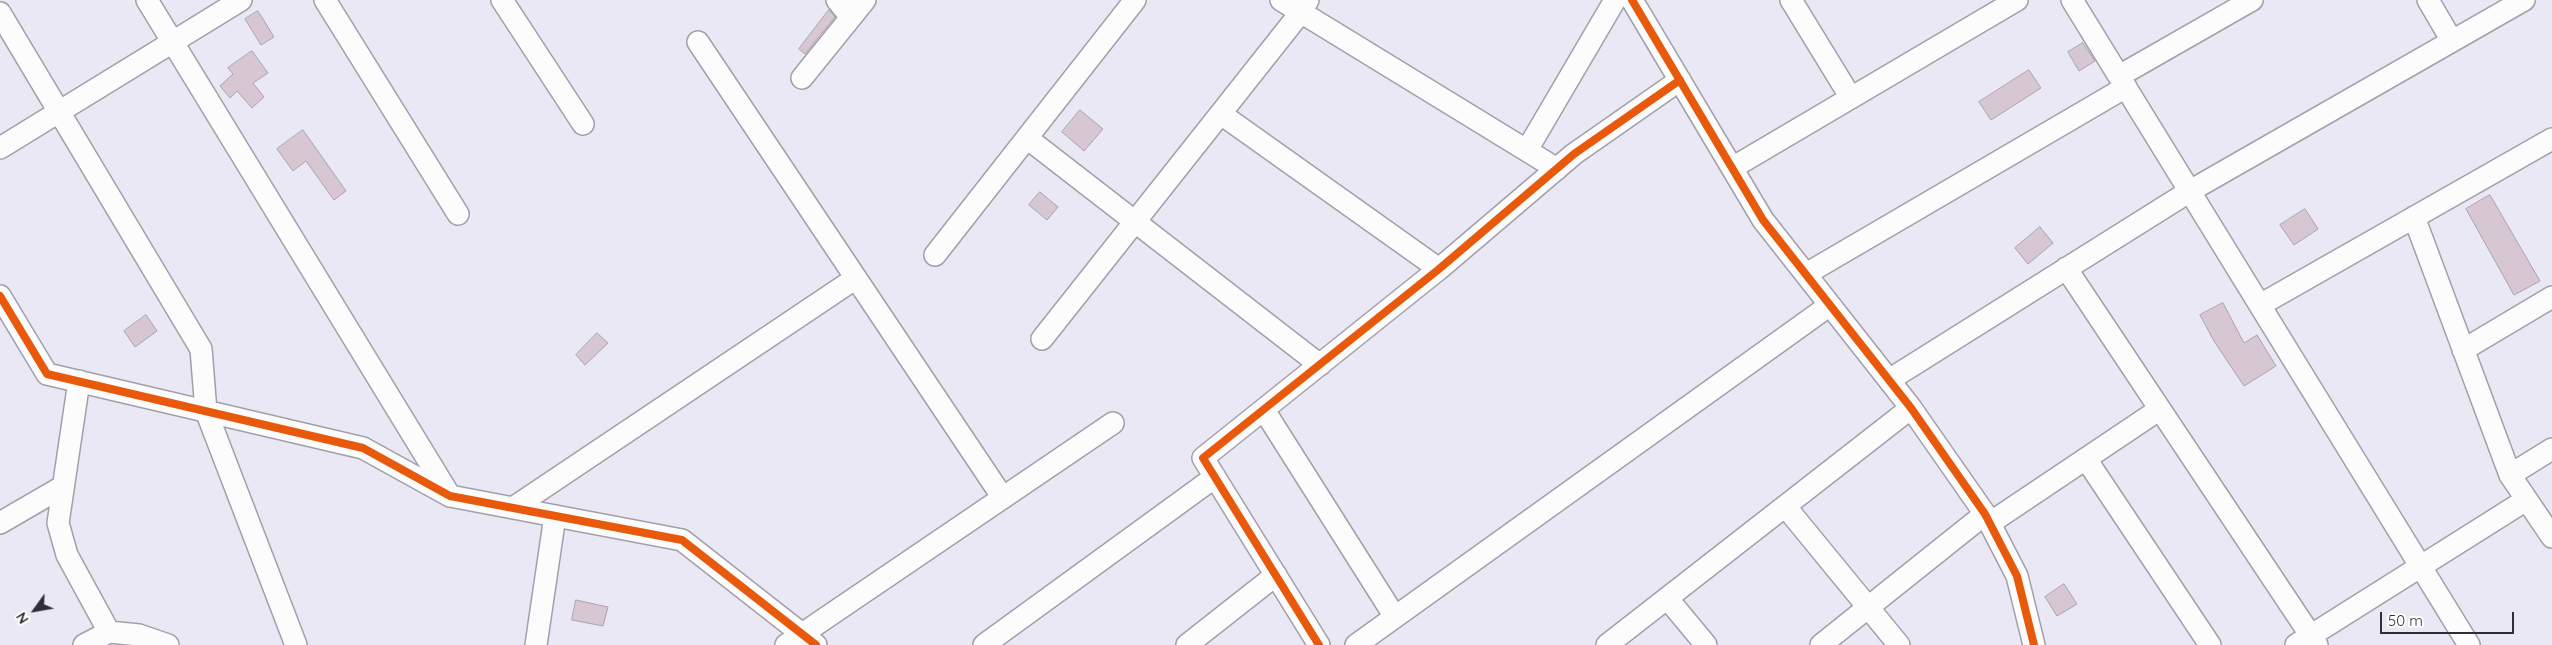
<!DOCTYPE html>
<html>
<head>
<meta charset="utf-8">
<style>
  body { margin:0 }
  #map { position:relative; width:2552px; height:645px; overflow:hidden; background:#e9e8f4; font-family:Quicksand,sans-serif }
  canvas { display:block }
  .north { position:absolute; left:10px; top:585px; width:50px; height:50px; -webkit-text-stroke:4px #fff; paint-order:stroke; rotate:238deg; font-size:14px; font-weight:700; line-height:20px; text-align:center; color:#2f2e37 }
  .north::after { content:''; display:block; margin:auto; width:18px; height:22px; background:#2f2e37; clip-path:polygon(50% 0,100% 100%,50% 72%,0 100%) }
  .scale { position:absolute; left:2380px; top:612px; width:134px; height:22px; box-sizing:border-box; border:2px solid #2f2e37; border-top:0; padding-left:6px; font-size:15px; line-height:18px; white-space:nowrap; color:#2f2e37; -webkit-text-stroke:4px #fff; paint-order:stroke }
</style>
</head>
<body>
<div id="map">
<canvas width="2552" height="645"></canvas>
<div class="north">N</div>
<div class="scale">50 m</div>
</div>
<script>
const c = document.querySelector('canvas').getContext('2d');
c.lineJoin = 'round';
function fill(path, color) { c.fillStyle = color; c.fill(path, 'evenodd'); }
function strokePath(path, color, width, dash) { c.strokeStyle = color; c.lineWidth = width; c.lineCap = dash ? 'butt' : 'round'; c.setLineDash(dash || []); c.stroke(path); }
const building = new Path2D(`
  M829,10l6,7 -30,37 -6,-5z
  M258,11l16,26 -13,8 -16,-26z
  M2083,43l12,18 -16,10 -11,-19z
  M252,51l16,22 -15,10 11,14 -12,11 -15,-17 -7,7 -10,-12 13,-12 -5,-6z
  M2029,70l12,18 -50,32 -12,-18z
  M1080,110l23,19 -19,22 -22,-19z
  M303,130l43,61 -12,9 -28,-39 -13,10 -16,-22z
  M1040,192l18,15 -11,13 -18,-15z
  M2490,195l50,86 -26,14 -48,-86z
  M2305,209l13,20 -24,16 -14,-20z
  M2040,227l13,16 -25,21 -13,-16z
  M2223,303l21,40 13,-8 19,31 -32,20 -30,-45 -14,-26z
  M146,315l11,16 -22,16 -11,-16z
  M597,333l11,10 -23,22 -9,-10z
  M2064,584l13,20 -20,12 -12,-19z
  M576,600l32,7 -5,19 -31,-6z`);
fill(building, '#d7c7d3');
strokePath(building, '#a9a3ab', 1);
const street = new Path2D(`
  M147,0l303,496
  M325,0l133,214
  M502,0l81,124
  M837,0l14,17
  M1281,0l276,169
  M1632,0l131,220 148,188 74,106 32,62 17,69
  M1791,0l60,98
  M2072,0l397,645
  M2428,0l24,41
  M0,13l201,336 5,62 90,234
  M698,42l305,456
  M2119,76l133,-76
  M802,78l63,-78
  M1221,114l218,155
  M1027,138l293,227
  M0,148l241,-148
  M1527,150l88,-150
  M1732,168l285,-168
  M2414,217l96,258 42,62
  M935,255l200,-255
  M2066,268l251,377
  M1806,274l320,-187
  M0,296l47,78 316,74 87,48 232,44 134,105
  M2260,305l292,-166
  M1042,339l259,-327 7,-12
  M2463,350l89,-53
  M1889,380l301,-189 334,-191
  M79,381l-21,142 9,32 42,77
  M1264,410l131,207
  M2086,459l124,186
  M2510,475l42,-26
  M1785,506l114,139
  M513,508l343,-230
  M0,523l62,-36
  M1990,523l170,-114
  M1667,598l39,47
  M84,645l25,-13 30,3 29,10
  M536,645l19,-129
  M786,645l327,-222
  M984,645l231,-168
  M1187,645l89,-70
  M1319,645l-116,-187 236,-189 135,-115 106,-74
  M1356,645l474,-340
  M1607,645l304,-237
  M1821,645l164,-131
  M2296,645l230,-145`);
strokePath(street, '#a1a0aa', 24);
strokePath(street, '#fcfcfd', 21);
strokePath(new Path2D(`
  M1632,0l131,220 148,188 74,106 32,62 17,69
  M0,296l47,78 316,74 87,48 232,44 134,105
  M1319,645l-116,-187 236,-189 135,-115 106,-74`), '#e8590c', 8);
</script>
</body>
</html>
